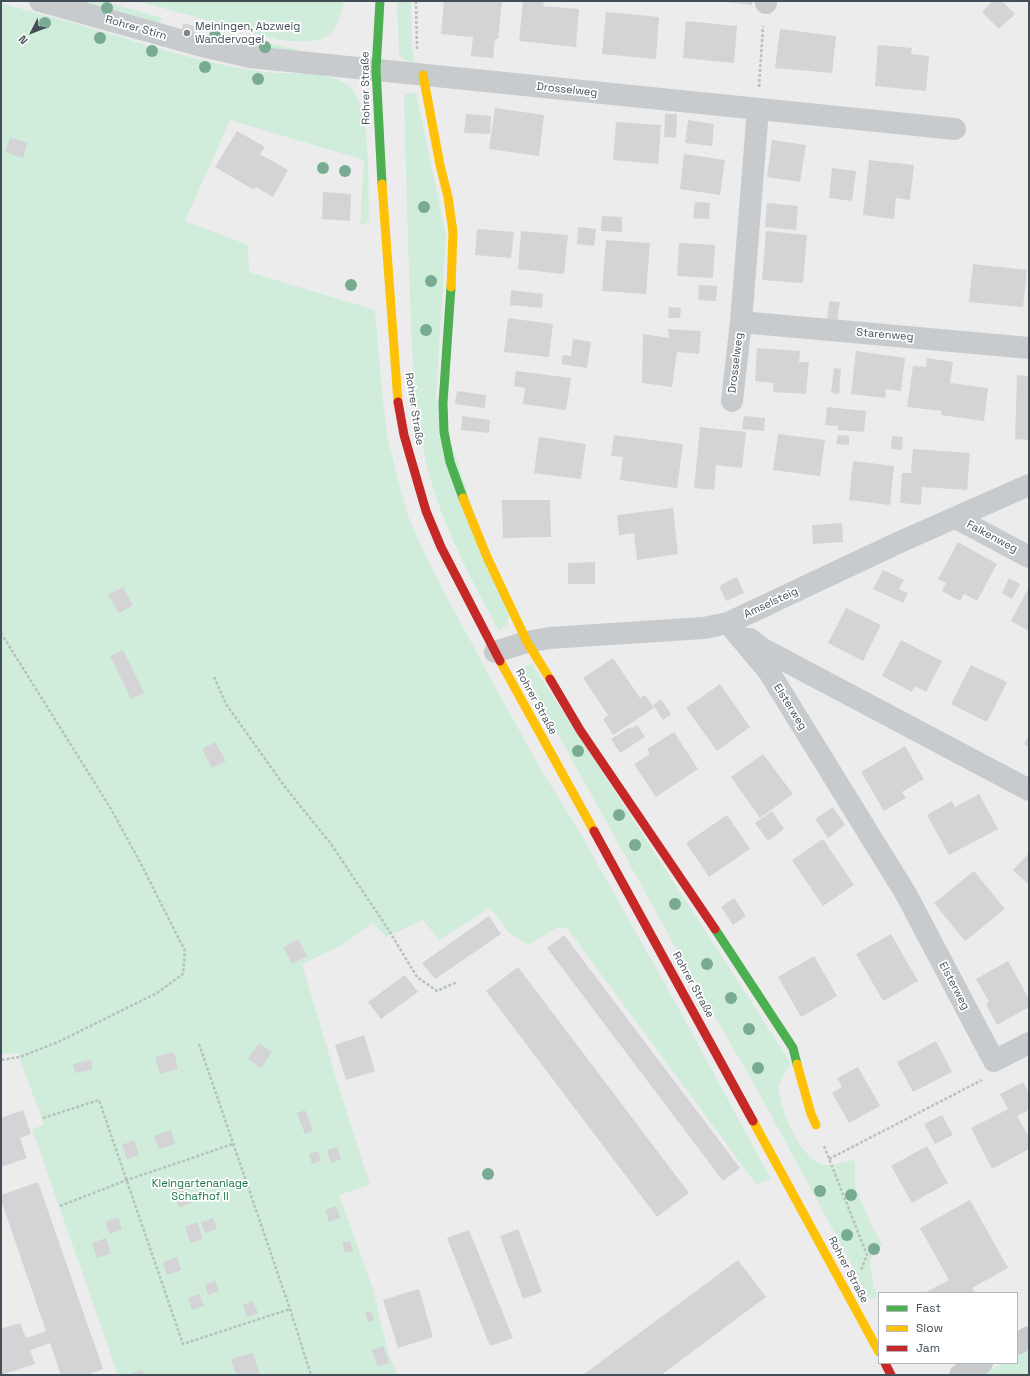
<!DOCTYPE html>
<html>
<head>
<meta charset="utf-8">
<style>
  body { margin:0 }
  #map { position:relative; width:1030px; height:1376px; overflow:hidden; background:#edecec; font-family:"Space Grotesk",sans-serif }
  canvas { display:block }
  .frame { position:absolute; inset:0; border:2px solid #444e58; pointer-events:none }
  .legend { position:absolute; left:878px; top:1292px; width:140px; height:72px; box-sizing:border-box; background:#fff; border:1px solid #b4b8bc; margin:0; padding:5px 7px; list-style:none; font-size:12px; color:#444e58 }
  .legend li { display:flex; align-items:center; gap:8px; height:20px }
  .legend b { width:20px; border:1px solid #b4b8bc }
  .north { position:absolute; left:12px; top:12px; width:40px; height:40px; -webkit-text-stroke:3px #fff; paint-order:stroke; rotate:228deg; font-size:11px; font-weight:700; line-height:16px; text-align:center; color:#444e58 }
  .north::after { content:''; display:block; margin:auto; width:14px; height:18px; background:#444e58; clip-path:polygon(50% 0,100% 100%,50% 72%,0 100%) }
</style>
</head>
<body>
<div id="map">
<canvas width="1030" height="1376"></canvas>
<div class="frame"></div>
<ul class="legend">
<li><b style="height:5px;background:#4caf50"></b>Fast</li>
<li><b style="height:5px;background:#ffc107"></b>Slow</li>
<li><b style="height:5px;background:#c62828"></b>Jam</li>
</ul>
<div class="north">N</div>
</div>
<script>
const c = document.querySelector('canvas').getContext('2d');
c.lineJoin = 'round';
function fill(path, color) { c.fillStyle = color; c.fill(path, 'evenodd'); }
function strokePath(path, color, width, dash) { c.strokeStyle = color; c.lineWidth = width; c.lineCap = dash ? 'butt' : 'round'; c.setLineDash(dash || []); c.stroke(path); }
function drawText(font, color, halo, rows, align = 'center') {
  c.font = font + ' "Space Grotesk",sans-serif'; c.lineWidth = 3.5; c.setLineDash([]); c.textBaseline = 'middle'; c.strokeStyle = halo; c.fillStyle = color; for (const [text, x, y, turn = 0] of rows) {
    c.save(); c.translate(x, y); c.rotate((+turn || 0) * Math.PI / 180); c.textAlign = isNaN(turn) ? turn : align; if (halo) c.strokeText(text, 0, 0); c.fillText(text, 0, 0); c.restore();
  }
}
fill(new Path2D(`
  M74,1h29l59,17 -3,8z
  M137,1h207c-8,44 -26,42 -65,39z
  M397,1h14l1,47 3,15c-7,-1 -12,-3 -16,-9z
  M1,3c33,10 66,18 99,28 54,16 109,34 165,41 24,3 69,-3 87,17 20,22 16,102 17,133l-9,3 4,-65 -134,-40 -45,101 63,24 1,27 126,38 7,81 5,43 11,46 10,36 13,29 12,26 59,110 48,87 39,63 95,169 97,179 -15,5 -189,-256 -9,-1 -29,18 -20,-12 -19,-25 -51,32 -16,-20 -37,17 -13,-14 -31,22 -40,19 37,124 31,97 -31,10 34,94 15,63 9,23h-279l-86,-246 12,-4 -26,-72 -17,1z
  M210,31l92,19c-32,2 -62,-5 -93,-12z
  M416,92l30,143 -10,163 73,219 -2,8 -8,6c-25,-46 -50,-93 -66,-143 -19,-63 -21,-130 -23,-195 -3,-65 -4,-129 -6,-194l1,-4 5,-2z
  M532,664l259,399c-5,8 -11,16 -12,25 0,21 22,73 46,77 7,1 22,-4 30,-5v26l15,36 12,23 -12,15 3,25 5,12 -9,2 -18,-36 -99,-183 -58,-99 -173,-314z
  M1029,1349v26h-48l22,-12h14v-7z`), '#d0ecdb');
fill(new Path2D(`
  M444,1h58l-4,38h-3l-2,19 -22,-2 2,-19 -32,-3z
  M523,1h21l-1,5 36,3 -3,38 -57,-6z
  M726,1h27l-1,4 -26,-3z
  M993,1h9l13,13 -16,15 -17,-17z
  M606,12l53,5 -3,42 -54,-5z
  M686,21l51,5 -3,37 -51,-5z
  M183,23l15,4 -2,6 -14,-4z
  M780,29l56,7 -4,37 -57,-5z
  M878,45l34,3 -1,6 18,2 -3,35 -51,-5z
  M495,108l49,7 -5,41 -50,-7z
  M466,114l25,2 -1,18 -26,-1z
  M665,114h12l-1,24 -12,-1z
  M688,120l26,4 -2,22 -27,-3z
  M616,122l45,3 -3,39 -45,-4z
  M237,131l28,16 -5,7 28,16 -15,27 -17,-10 -2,3 -39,-23z
  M10,137l17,6 -4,15 -18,-6z
  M772,140l34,5 -6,37 -33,-5z
  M684,154l41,6 -5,35 -40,-6z
  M869,160l45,5 -4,35 -14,-2 -2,21 -31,-4z
  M832,168l24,3 -4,30 -23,-3z
  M323,192l28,2 -1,27 -28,-2z
  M695,202l15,1 -1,16 -16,-1z
  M767,203l31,3 -2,24 -31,-3z
  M602,216l20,1v15l-21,-1z
  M578,227l18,2 -2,17 -17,-2z
  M477,229l37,3 -3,26 -36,-3z
  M521,231l47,4 -4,39 -46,-5z
  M766,231l41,4 -4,48 -41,-3z
  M606,240l44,3 -4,51 -44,-3z
  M679,243l36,2 -2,33 -36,-2z
  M973,264l54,6 -4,37 -54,-5z
  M699,285l18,1 -1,15 -18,-1z
  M511,290l32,4 -1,14 -32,-3z
  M829,301l11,1 -3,18 -10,-1z
  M669,307l12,1 -1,10h-12z
  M508,318l45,6 -4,33 -45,-5z
  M668,329l33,2 -2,23 -22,-2 -5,35 -30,-4 1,-49 26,4z
  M573,339l18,3 -4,26 -26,-4 2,-9 8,1z
  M757,348l43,3 -1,11h10l-3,32 -33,-2 1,-9 -19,-2z
  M856,351l49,7 -4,33 -15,-2 -1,9 -34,-4z
  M927,358l26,4 -3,21 38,5 -4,33 -43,-6 1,-4 -35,-4 6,-41 13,1z
  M834,368l7,1 -2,25 -8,-1z
  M516,371l55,7 -5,32 -43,-6 2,-16 -11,-2z
  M1017,375l12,1v64l-14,-1z
  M457,391l29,4 -1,13 -30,-4z
  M827,407l39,4 -2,21 -26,-2v-4l-13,-1z
  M462,416l28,4 -1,13 -28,-3z
  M744,416l21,2 -1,13 -22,-2z
  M700,427l46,5 -4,36 -26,-3 -2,25 -20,-2z
  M778,434l47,6 -5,36 -47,-6z
  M614,435l69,9 -6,44 -57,-8 3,-23 -12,-1z
  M838,435l11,1v9l-13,-1z
  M892,436l11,1 -1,13 -11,-1z
  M539,437l47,7 -5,35 -47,-6z
  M913,449l57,4 -3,37 -45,-3 -1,18 -21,-2 2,-30h9z
  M853,461l41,5 -4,39 -41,-5z
  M502,500h48l1,37 -48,1z
  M673,508l5,46 -41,6 -3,-27 -15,2 -2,-20z
  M842,523l1,19 -30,2 -1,-19z
  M958,542l39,22 -20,37 -13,-7 -4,7 -18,-10 4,-8 -8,-4z
  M595,562v22h-27v-21z
  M883,570l21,10 -5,9 9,4 -5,10 -30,-14z
  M737,577l7,16 -18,8 -7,-15z
  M1009,578l11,6 -8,15 -10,-6z
  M123,587l10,18 -14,8 -11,-18z
  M1029,587v44l-18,-10z
  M846,608l35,17 -18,36 -35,-18z
  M901,640l41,21 -16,31 -11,-6 -3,6 -30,-16z
  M123,650l21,43 -13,6 -21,-43z
  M613,658l27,40 5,-3 9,13 -41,27 -10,-16 5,-4 -25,-37z
  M971,665l36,17 -20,40 -36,-18z
  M720,684l30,43 -33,24 -31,-43z
  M661,699l10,15 -8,6 -10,-15z
  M637,725l8,12 -25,16 -9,-14 19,-12 1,2z
  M674,732l24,37 -42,28 -22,-33 16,-10 -3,-5z
  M1029,735v12l-5,-3z
  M215,742l11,19 -14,7 -10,-19z
  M905,746l19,33 -22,13 4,6 -22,13 -23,-39z
  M763,754l30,40 -33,24 -29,-41z
  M979,794l19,35 -49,26 -22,-40 25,-14 3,6z
  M833,807l12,18 -17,13 -13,-19z
  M772,811l12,18 -16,12 -13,-18z
  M727,815l23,34 -41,28 -23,-34z
  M823,839l31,46 -31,21 -31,-46z
  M1029,853v32l-16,-15z
  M974,871l31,38 -40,32 -31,-38z
  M734,898l12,18 -13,9 -12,-18z
  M489,916l12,18 -66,45 -13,-16z
  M891,934l27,47 -35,20 -27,-47z
  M564,935l176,233 -17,13 -176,-233z
  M298,939l9,17 -15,8 -9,-17z
  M814,956l23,40 -36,21 -23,-40z
  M1008,961l21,38v8l-32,18 -11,-21 3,-2 -13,-23z
  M518,967l171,226 -32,24 -171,-226z
  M405,975l13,17 -37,27 -13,-17z
  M364,1035l11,36 -29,9 -11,-35z
  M936,1041l16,31 -39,20 -16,-30z
  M259,1043l13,9 -11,16 -13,-9z
  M174,1052l4,17 -18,5 -5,-17z
  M91,1060l1,10 -17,3 -2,-9z
  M858,1067l22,39 -31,17 -17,-30 10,-6 -5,-9z
  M1023,1082l6,11v17l-12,6 12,21v12l-37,20 -21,-41 37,-19 -8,-15z
  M23,1110l8,24 -11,4 7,20 -26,9v-49z
  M305,1110l8,21 -8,3 -8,-21z
  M942,1115l11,20 -18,9 -11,-20z
  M171,1130l4,14 -16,5 -5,-13z
  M134,1140l5,15 -12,4 -5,-14z
  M927,1146l21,37 -36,20 -21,-37z
  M337,1147l4,12 -10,4 -4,-13z
  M318,1151l3,10 -9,3 -3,-10z
  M38,1182l65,187 -17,6h-25l-11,-32 -20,7 5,14 -34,11v-46l19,-6 6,15 20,-7 -45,-131v-5z
  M186,1185l6,18 -13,4 -7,-17z
  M970,1200l38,68 -36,20 3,5h-51l25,-13 -29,-52z
  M336,1206l4,12 -11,4 -4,-12z
  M118,1217l4,12 -12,5 -5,-12z
  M213,1218l4,11 -12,4 -4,-11z
  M197,1222l6,17 -13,4 -5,-16z
  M518,1229l24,63 -19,7 -23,-63z
  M469,1230l44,108 -23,8 -43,-108z
  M106,1238l5,15 -14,5 -5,-15z
  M350,1241l3,10 -8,2 -3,-10z
  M177,1257l4,13 -14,5 -4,-13z
  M738,1260l28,37 -105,78h-75l-2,-1z
  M215,1281l4,10 -11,4 -3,-10z
  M419,1289l14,48 -35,11 -15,-48z
  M199,1294l5,12 -12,4 -4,-12z
  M253,1301l5,12 -11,4 -4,-12z
  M371,1311l3,9 -6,2 -3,-9z
  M383,1346l6,17 -11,4 -6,-17z
  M253,1353l7,22h-24l-5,-16z
  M143,1370l1,5h-18z`), '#d4d4d6');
strokePath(new Path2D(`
  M416,1l1,49
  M759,87l4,-61
  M1,633l110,176 29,53 45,89 -2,23 -26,19 -99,49 -38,15 -19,3
  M214,677l12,27 59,83 46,57 57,85 29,48 20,14 20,-9
  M199,1044l91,265 21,66
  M43,1118l56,-18 84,244 107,-35
  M824,1146l43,109 -6,15
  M829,1159l153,-79
  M60,1206l67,-26 106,-36`), '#b5c2be', 2.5, [3, 2]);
strokePath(new Path2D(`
  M40,1l158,44 52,12 705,72
  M766,3v-2
  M741,322l288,26
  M732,401l9,-79 17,-213
  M956,518l73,39
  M728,623l41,49 137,222 88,167 35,-18
  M750,639l13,10 266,141
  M495,652l32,-10 22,-4 155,-10 24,-5 174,-82 127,-56
  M1017,1344l12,-7
  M960,1375l22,-12`), '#c8cbcd', 22);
strokePath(new Path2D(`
  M380,1l-4,68 6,115
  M451,287l-8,116 1,29 6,30 13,36
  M715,929l78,119 4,16`), '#4caf50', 9);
strokePath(new Path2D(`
  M423,75l17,90 8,32 5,35 -2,55
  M382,184l16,218
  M463,498l24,59 40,85 23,37
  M500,661l94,170
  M797,1064l14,50 5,11
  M753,1121l126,231`), '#ffc107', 9);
strokePath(new Path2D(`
  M398,402l6,33 22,76 15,36 59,114
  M550,679l30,51 135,199
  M594,831l159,290
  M885,1363l6,12`), '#c62828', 9);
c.fillStyle = '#78ab92';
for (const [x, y] of [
  [107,8],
  [45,23],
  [215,36],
  [100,38],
  [265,47],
  [152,51],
  [205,67],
  [258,79],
  [323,168],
  [345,171],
  [424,207],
  [431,281],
  [351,285],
  [426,330],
  [578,751],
  [619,815],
  [635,845],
  [675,904],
  [707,964],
  [731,998],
  [749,1029],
  [758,1068],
  [488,1174],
  [820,1191],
  [851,1195],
  [847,1235],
  [874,1249]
]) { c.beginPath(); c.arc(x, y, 6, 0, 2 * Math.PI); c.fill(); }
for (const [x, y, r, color] of [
  [187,33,4,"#7f858c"]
]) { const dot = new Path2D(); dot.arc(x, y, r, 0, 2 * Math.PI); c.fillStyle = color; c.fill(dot); strokePath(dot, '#fff', 1.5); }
drawText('11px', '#444e58', '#fff', [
  ["Meiningen, Abzweig",195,27],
  ["Wandervogel",195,40]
], 'left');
drawText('11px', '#444e58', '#fff', [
  ["Rohrer Stirn",136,28,16],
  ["Rohrer Straße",366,88,-91],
  ["Drosselweg",567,90,6],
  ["Starenweg",885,335,5],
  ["Drosselweg",736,363,-83],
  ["Rohrer Straße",414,409,81],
  ["Falkenweg",992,537,28],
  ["Amselsteig",771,603,-25],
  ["Rohrer Straße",536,702,61],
  ["Elsterweg",790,707,58],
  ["Rohrer Straße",693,985,61],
  ["Elsterweg",954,986,62],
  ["Rohrer Straße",848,1270,62]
]);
drawText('11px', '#187649', '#fff', [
  ["Kleingartenanlage",200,1184],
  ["Schafhof II",200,1197]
]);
</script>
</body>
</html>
